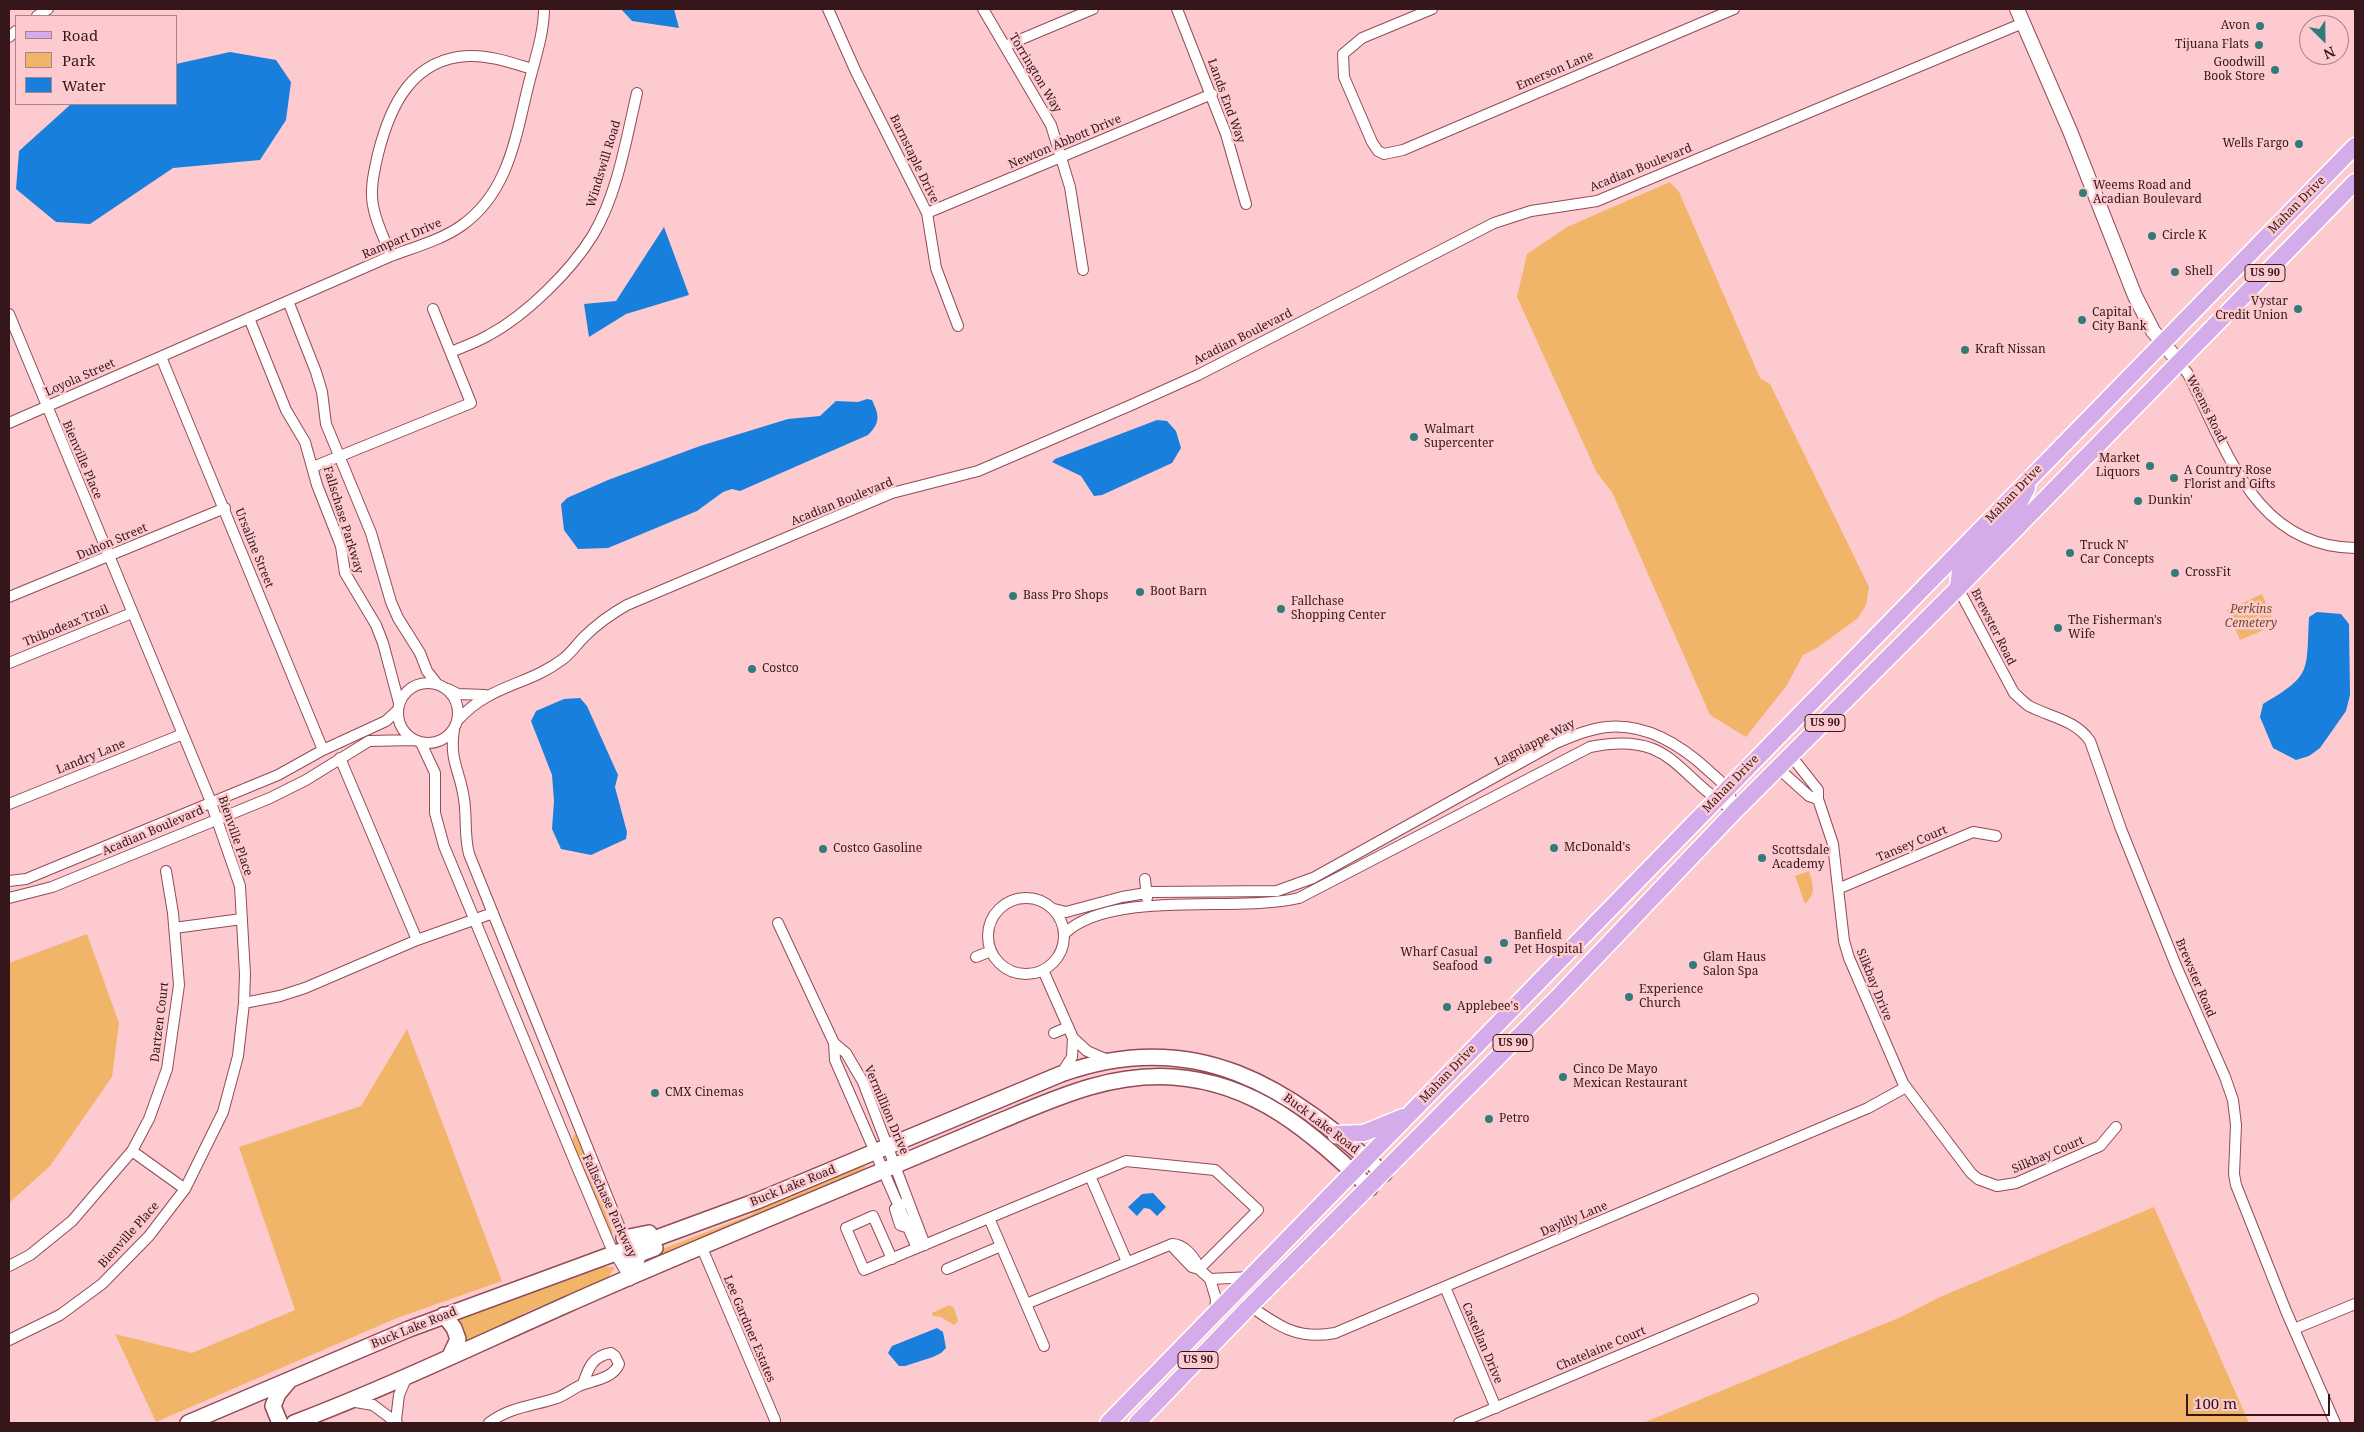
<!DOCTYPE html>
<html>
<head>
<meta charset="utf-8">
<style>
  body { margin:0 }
  #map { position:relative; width:2364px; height:1432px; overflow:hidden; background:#fdcacf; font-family:"Noto Serif",serif }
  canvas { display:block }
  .frame { position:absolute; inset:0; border:10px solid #35171b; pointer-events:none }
  .legend { position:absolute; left:15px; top:15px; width:162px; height:90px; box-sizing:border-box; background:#fdcacf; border:1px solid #ad8287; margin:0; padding:6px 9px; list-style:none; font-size:15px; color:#35171b }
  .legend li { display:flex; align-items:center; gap:10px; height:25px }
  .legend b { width:25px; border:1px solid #ad8287 }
  .north { position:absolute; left:2299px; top:15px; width:50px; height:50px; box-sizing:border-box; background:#fdcacf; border:1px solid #ad8287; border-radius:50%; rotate:157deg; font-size:14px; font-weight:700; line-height:20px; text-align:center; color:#35171b }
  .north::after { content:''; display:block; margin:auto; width:18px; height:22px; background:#327b78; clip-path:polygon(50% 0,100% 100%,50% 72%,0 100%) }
  .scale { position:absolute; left:2186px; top:1394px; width:144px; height:22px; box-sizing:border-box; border:2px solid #35171b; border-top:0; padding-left:6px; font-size:15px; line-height:18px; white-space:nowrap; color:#35171b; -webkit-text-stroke:4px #fdcacf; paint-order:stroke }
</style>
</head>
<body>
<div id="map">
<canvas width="2364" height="1432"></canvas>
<div class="frame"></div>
<ul class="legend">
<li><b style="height:6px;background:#d3ace9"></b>Road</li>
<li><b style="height:14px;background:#f0b568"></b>Park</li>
<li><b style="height:14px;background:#197fdc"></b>Water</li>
</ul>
<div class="north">N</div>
<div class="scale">100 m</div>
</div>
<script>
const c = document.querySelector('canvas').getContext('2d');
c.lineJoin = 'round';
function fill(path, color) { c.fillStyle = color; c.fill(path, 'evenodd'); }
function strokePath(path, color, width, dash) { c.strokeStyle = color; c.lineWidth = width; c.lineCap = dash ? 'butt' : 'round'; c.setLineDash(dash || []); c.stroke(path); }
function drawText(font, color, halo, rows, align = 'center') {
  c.font = font + ' "Noto Serif",serif'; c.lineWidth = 5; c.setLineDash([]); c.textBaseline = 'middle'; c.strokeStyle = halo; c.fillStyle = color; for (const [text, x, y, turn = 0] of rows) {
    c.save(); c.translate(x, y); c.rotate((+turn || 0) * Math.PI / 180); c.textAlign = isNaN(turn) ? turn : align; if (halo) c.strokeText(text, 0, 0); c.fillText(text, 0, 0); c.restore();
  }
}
fill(new Path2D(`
  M1670,182l9,10 81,186 10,6 99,203 -3,18 -8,13 -41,30 -14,7 -16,30 -41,52 -36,-22 -98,-223 -15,-19 -80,-176 10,-43 40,-27z
  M2262,594l13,31 -35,15 -13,-30z
  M1809,871c4,14 8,22 -4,33l-10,-28z
  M87,934l32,89 -7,54 -62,89 -41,37v-240z
  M407,1029l95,252 -105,37 -241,104 -41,-88 77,19 103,-43 -56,-163 122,-41z
  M574,1135h4l35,98h-3l-39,-87z
  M865,1165v3l-8,4 -86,37 -17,12 -112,41 7,-8 101,-39 19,-13z
  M2154,1207l95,216h-606l258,-106 39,-20z
  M598,1267h17l-8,12 -81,33 -22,15 -39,19 -11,-27z
  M949,1305l5,3 4,13 -4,4 -13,-8 -8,-1 -1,-3z`), '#f0b568');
fill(new Path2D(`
  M621,9h53l5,19 -47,-7z
  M230,52l46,8 15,22 -5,38 -26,40 -87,8 -83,56 -34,-2 -40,-33 3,-38 51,-46 106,-1v-40z
  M664,227l25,68 -63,19 -37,23 -5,-33 32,-3z
  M867,399l5,1c7,15 9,22 -4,35l-128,56 -8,-2 -9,3 -26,19 -89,37 -30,1 -14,-19 -3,-26 6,-6 41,-18 92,-34 88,-27 32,-3 16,-15 22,1z
  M1157,420l10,1 9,10 5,17 -9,15 -70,32 -8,1 -13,-20 -29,-14 3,-3z
  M2317,612l24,2 8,10 1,71 -4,16 -26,37 -11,8 -13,4 -23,-12 -13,-31 3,-13c50,-29 43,-33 46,-87z
  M580,698l7,8 31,69 -3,12 12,45 -1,7 -35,16 -30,-6 -9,-20 2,-28 -2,-26 -21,-54 5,-10 28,-12z
  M1153,1193l13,14 -9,9 -7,-7 -6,-1 -7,8 -9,-9 14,-13z
  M937,1328l6,4 3,16 -5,5 -8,4 -28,9h-6l-11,-13 4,-7z`), '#197fdc');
const minor = new Path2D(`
  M828,9l28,63 71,141 9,55 22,58
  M983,9l68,116 19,62 13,83
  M1177,9l49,125 20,70
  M37,16l11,-7
  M9,37l7,-6
  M1005,46l88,-37
  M1343,54l1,23 28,65 6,9 6,3 19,-4 331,-141
  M1343,54l19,-16 70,-29
  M927,213l285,-119
  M391,256c-5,-14 -14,-31 -17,-46 -5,-19 0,-38 4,-56 12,-48 34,-96 91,-98 20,-1 43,7 63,13
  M288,301l28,71 6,20 4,32 45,109 20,69 7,16 22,35 7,18 10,13
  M9,314l200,483 31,89 5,88 -1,29 -6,53 -15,56 -38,77 -36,47 -47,48 -42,31 -51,25
  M249,318l37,92 19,32 12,43 24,61 4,27 31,52 7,18 16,60
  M451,352c12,-5 26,-10 38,-17 37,-20 82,-64 104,-100 25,-42 33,-96 44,-142
  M161,357l162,393
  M2178,361l10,13c39,75 66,173 167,174
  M9,423l382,-167c24,-9 50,-16 70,-30 46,-32 54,-85 66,-135 6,-26 17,-56 17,-82
  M313,467l158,-64 -38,-94
  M1958,588l56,105c5,4 10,10 15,13 21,11 47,14 61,35l31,88 56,139 48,109 8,23 3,25 -2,49 2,11 50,126 49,112
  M9,597l216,-89
  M9,663l123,-50
  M398 713a30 30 0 1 1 60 0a30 30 0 1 1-60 0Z
  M448,689l10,5 27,1
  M458,720c32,-36 70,-34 105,-61 8,-6 14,-15 21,-22 13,-13 27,-23 43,-32l265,-112 86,-22 151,-65 69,-31 296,-152 37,-12 66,-10 426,-178
  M454,730c-5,31 6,40 10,69 3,18 0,36 5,55l155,384 4,39
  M421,743l14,30v40l9,33 128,309 38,90 16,27
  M1792,757l26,33v9l15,45 11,97 5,17 54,125 68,90 7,6 19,7 19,-3 84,-37 16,-19
  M340,758l77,182
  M1779,769l30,27 9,3
  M9,804l174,-70
  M1145,879l2,19
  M9,881l17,-2 252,-104 45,-25 63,-29 12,-11
  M1840,888l133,-56 23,4
  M988 936a38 38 0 1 1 76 0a38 38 0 1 1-76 0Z
  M9,898l43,-11 218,-89 36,-18 63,-39 45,-1
  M1054,909l12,3 56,-15 30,-5 125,-1 36,-13 243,-135c17,-7 33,-14 51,-16 40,-4 74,18 102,44 5,5 15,12 18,19 4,6 6,14 8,21
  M778,923l56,120 1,17 82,188
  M174,928l68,-9
  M1065,933c47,-44 171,-20 234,-35l291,-151c84,-17 85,30 145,64
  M976,957l15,-6
  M1043,970l30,68 -1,19 -11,17
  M244,1003l36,-7 25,-8 112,-48 76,-27
  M1054,1033l14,-6
  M1073,1038l14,13 21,9
  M834,1043l12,10 17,29 62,163
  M132,1151l53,38
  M1090,1176l37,86
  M905,1203l-10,6 5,16 9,3
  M989,1218l55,128
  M1171,1245l21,22 7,2 11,10 6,20 -1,12
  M702,1248l73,172
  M892,1259l-19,-43 -27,12 18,42 262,-109 89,9 43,40 -59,59
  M9,1266l21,-11 42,-34 60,-70 17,-32 18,-50 12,-84 -6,-72 -7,-42
  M947,1269l54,-23
  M1210,1279l42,-2
  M1445,1287l51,121
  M1026,1304l146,-60c12,0 24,14 27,25
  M1250,1306c30,21 48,34 85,27l533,-225 38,-21
  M2294,1329l61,-25
  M350,1401l23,4 24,18
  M396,1420l3,-25 8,-19
  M489,1423c20,-16 44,-17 68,-25 9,-3 17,-11 27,-14 13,-4 30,-7 35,-20l-4,-8 -4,-3c-19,3 -23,16 -28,31
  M1459,1423l294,-124`);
const tertiary = new Path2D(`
  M2017,9l53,122 65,165 18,35 25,30`);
const secondary = new Path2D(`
  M624,1238l25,-5
  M629,1278l10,-24 16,-6
  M444,1315l10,13 4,11 -8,17
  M188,1423l221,-94 348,-128 304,-127c134,-48 227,12 323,100
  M280,1423l-7,-17 5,-12 11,-13
  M294,1423c92,-35 182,-78 272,-118 103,-46 207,-88 311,-132 40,-17 80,-34 121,-51 58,-24 111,-49 175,-45 85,6 138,56 197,111`);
const primary = new Path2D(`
  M1958,588l2,-18 54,-57 13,-25
  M1337,1134l27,-1 39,-16
  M1108,1423l1247,-1277
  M1137,1423l113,-117 305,-306 180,-189 223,-223 397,-406`);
strokePath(minor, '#934b55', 12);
strokePath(tertiary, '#934b55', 16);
strokePath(secondary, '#934b55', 18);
strokePath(primary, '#fff', 19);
strokePath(minor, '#fff', 10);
strokePath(tertiary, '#fff', 14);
strokePath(secondary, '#fff', 15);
strokePath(primary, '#d3ace9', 16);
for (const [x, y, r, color] of [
  [2260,26,5,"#327b78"],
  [2259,45,5,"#327b78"],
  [2275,70,5,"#327b78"],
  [2299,144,5,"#327b78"],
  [2083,193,5,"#327b78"],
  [2152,236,5,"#327b78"],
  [2175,272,5,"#327b78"],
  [2298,309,5,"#327b78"],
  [2082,320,5,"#327b78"],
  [1965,350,5,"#327b78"],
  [1414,437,5,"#327b78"],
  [2150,466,5,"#327b78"],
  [2174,478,5,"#327b78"],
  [2138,501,5,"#327b78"],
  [2070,553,5,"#327b78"],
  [2175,573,5,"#327b78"],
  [1140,592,5,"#327b78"],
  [1013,596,5,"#327b78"],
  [1281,609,5,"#327b78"],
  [2058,628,5,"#327b78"],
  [752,669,5,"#327b78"],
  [1554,848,5,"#327b78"],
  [823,849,5,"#327b78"],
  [1762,858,5,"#327b78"],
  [1504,943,5,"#327b78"],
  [1488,960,5,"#327b78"],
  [1693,965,5,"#327b78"],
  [1629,997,5,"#327b78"],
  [1447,1007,5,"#327b78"],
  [1563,1077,5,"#327b78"],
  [655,1093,5,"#327b78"],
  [1489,1119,5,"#327b78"]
]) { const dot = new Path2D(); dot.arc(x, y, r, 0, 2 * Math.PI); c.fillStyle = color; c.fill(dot); strokePath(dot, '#fdcacf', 2); }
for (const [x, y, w] of [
  [2265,273,40],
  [1825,723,40],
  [1513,1043,40],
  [1198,1360,40]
]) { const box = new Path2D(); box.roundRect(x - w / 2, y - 8.5, w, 17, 4); c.fillStyle = '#fdcacf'; c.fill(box); strokePath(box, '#35171b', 1); }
drawText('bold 11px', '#35171b', null, [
  ["US 90",2265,273],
  ["US 90",1825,723],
  ["US 90",1513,1043],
  ["US 90",1198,1360]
]);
drawText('12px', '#35171b', '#fdcacf', [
  ["Avon",2250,26,"right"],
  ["Tijuana Flats",2249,45,"right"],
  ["Goodwill",2265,63,"right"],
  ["Book Store",2265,77,"right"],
  ["Wells Fargo",2289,144,"right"],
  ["Weems Road and",2093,186],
  ["Acadian Boulevard",2093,200],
  ["Circle K",2162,236],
  ["Shell",2185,272],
  ["Vystar",2288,302,"right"],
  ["Credit Union",2288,316,"right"],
  ["Capital",2092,313],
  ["City Bank",2092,327],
  ["Kraft Nissan",1975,350],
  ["Walmart",1424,430],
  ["Supercenter",1424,444],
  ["Market",2140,459,"right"],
  ["Liquors",2140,473,"right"],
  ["A Country Rose",2184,471],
  ["Florist and Gifts",2184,485],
  ["Dunkin'",2148,501],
  ["Truck N'",2080,546],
  ["Car Concepts",2080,560],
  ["CrossFit",2185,573],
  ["Boot Barn",1150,592],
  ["Bass Pro Shops",1023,596],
  ["Fallchase",1291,602],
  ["Shopping Center",1291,616],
  ["The Fisherman's",2068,621],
  ["Wife",2068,635],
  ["Costco",762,669],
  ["McDonald's",1564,848],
  ["Costco Gasoline",833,849],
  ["Scottsdale",1772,851],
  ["Academy",1772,865],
  ["Banfield",1514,936],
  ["Pet Hospital",1514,950],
  ["Wharf Casual",1478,953,"right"],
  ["Seafood",1478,967,"right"],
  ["Glam Haus",1703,958],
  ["Salon Spa",1703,972],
  ["Experience",1639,990],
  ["Church",1639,1004],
  ["Applebee's",1457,1007],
  ["Cinco De Mayo",1573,1070],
  ["Mexican Restaurant",1573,1084],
  ["CMX Cinemas",665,1093],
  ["Petro",1499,1119]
], 'left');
drawText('12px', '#35171b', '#fdcacf', [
  ["Emerson Lane",1555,71,-23],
  ["Torrington Way",1035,73,59],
  ["Lands End Way",1226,101,70],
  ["Newton Abbott Drive",1065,142,-23],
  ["Barnstaple Drive",914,159,64],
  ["Windswill Road",604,164,-73],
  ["Acadian Boulevard",1641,168,-22],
  ["Mahan Drive",2297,205,-45],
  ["Rampart Drive",402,239,-23],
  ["Acadian Boulevard",1243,337,-27],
  ["Loyola Street",80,378,-24],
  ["Weems Road",2206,409,63],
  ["Bienville Place",82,460,67],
  ["Mahan Drive",2014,494,-46],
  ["Acadian Boulevard",842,502,-22],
  ["Fallschase Parkway",343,520,73],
  ["Duhon Street",112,542,-23],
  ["Ursaline Street",254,548,68],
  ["Thibodeax Trail",66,626,-22],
  ["Brewster Road",1993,627,63],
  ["Lagniappe Way",1535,743,-27],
  ["Landry Lane",91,757,-22],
  ["Mahan Drive",1731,784,-46],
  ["Acadian Boulevard",153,831,-23],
  ["Bienville Place",235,836,71],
  ["Tansey Court",1912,844,-23],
  ["Brewster Road",2195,978,67],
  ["Silkbay Drive",1874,985,68],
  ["Dartzen Court",160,1022,-83],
  ["Mahan Drive",1448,1074,-46],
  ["Vermillion Drive",886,1110,67],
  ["Buck Lake Road",1321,1124,37],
  ["Silkbay Court",2048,1155,-23],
  ["Buck Lake Road",793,1186,-22],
  ["Fallschase Parkway",609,1206,65],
  ["Daylily Lane",1574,1219,-23],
  ["Bienville Place",129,1235,-48],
  ["Buck Lake Road",414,1328,-22],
  ["Lee Gardner Estates",749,1329,67],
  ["Castellan Drive",1482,1343,67],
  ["Chatelaine Court",1601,1349,-23]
]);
drawText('italic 12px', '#724f20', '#fdcacf', [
  ["Perkins",2251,610],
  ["Cemetery",2251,624]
]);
</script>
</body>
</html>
